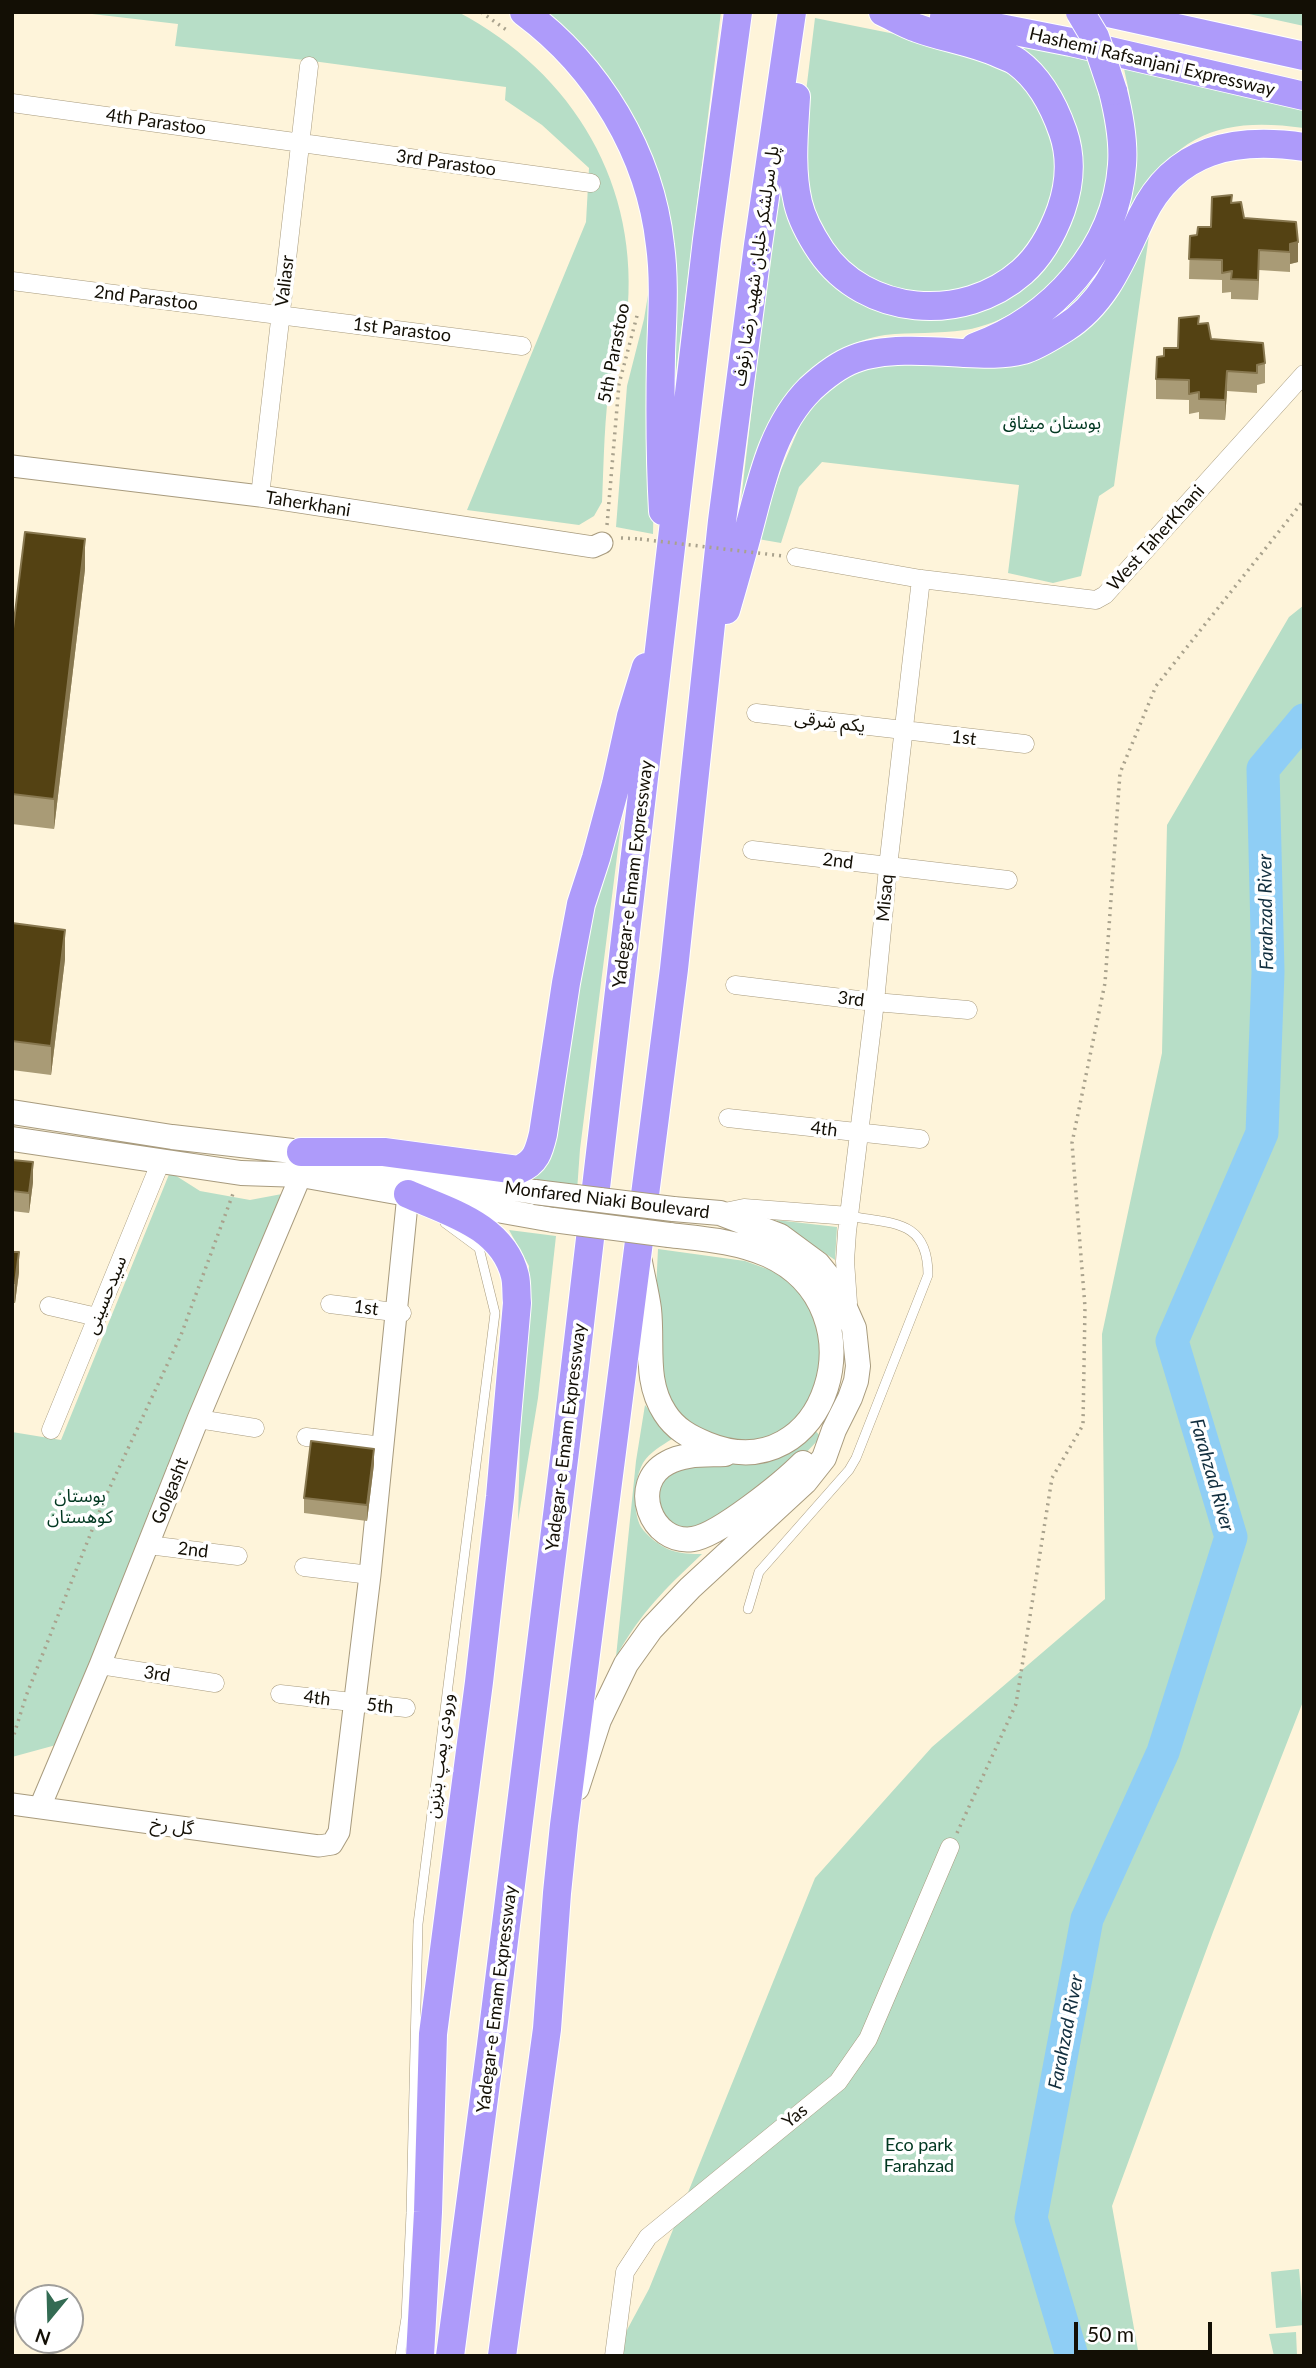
<!DOCTYPE html>
<html>
<head>
<meta charset="utf-8">
<style>
  body { margin:0 }
  #map { position:relative; width:1316px; height:2368px; overflow:hidden; background:#fef4da; font-family:Lato,sans-serif }
  canvas { display:block }
  .frame { position:absolute; inset:0; border:14px solid #130f05; pointer-events:none }
  .north { position:absolute; left:14px; top:2284px; width:70px; height:70px; box-sizing:border-box; background:#fff; border:2px solid #a19f9b; border-radius:50%; rotate:199deg; font-size:19px; font-weight:700; line-height:28px; text-align:center; color:#130f05 }
  .north::after { content:''; display:block; margin:auto; width:24px; height:32px; background:#336b53; clip-path:polygon(50% 0,100% 100%,50% 72%,0 100%) }
  .scale { position:absolute; left:1074px; top:2322px; width:138px; height:32px; box-sizing:border-box; border:4px solid #130f05; border-top:0; padding-left:9px; font-size:21px; line-height:24px; white-space:nowrap; color:#130f05; -webkit-text-stroke:5px #fff; paint-order:stroke }
</style>
</head>
<body>
<div id="map">
<canvas width="1316" height="2368"></canvas>
<div class="frame"></div>
<div class="north">N</div>
<div class="scale">50 m</div>
</div>
<script>
const c = document.querySelector('canvas').getContext('2d');
c.lineJoin = 'round';
function fill(path, color) { c.fillStyle = color; c.fill(path, 'evenodd'); }
function strokePath(path, color, width, dash) { c.strokeStyle = color; c.lineWidth = width; c.lineCap = dash ? 'butt' : 'round'; c.setLineDash(dash || []); c.stroke(path); }
function drawText(font, color, halo, rows, align = 'center') {
  c.font = font + ' Lato,"Noto Sans Arabic",sans-serif'; c.lineWidth = 7; c.setLineDash([]); c.textBaseline = 'middle'; c.strokeStyle = halo; c.fillStyle = color; for (const [text, x, y, turn = 0] of rows) {
    c.save(); c.translate(x, y); c.rotate((+turn || 0) * Math.PI / 180); c.textAlign = isNaN(turn) ? turn : align; if (halo) c.strokeText(text, 0, 0); c.fillText(text, 0, 0); c.restore();
  }
}
fill(new Path2D(`
  M75,12h383c116,61 183,174 169,306 -2,16 -12,39 -16,57 -7,41 -7,85 -9,127l-8,14 -15,9 -112,-15 119,-288 3,-54 -47,-43 -37,-25 1,-13 -201,-27 -130,-14 3,-22z
  M538,12h183l-54,433 -14,-272z
  M1240,12h64v14z
  M815,18l155,31 27,10 46,46 18,63 -13,54 -44,53 -67,24 -73,-20 -42,-44 -18,-58v-69z
  M990,41l104,12c5,30 15,62 17,93 5,80 -67,172 -146,184 -27,4 -53,2 -80,5 -30,4 -61,22 -83,43 -37,34 -52,116 -66,165l52,-442 3,96 62,96 145,7 82,-145z
  M1123,64l181,39v25c-71,-10 -122,0 -161,65 -18,29 -30,61 -50,89 -11,15 -29,34 -47,42 -8,4 -17,6 -25,8l41,-28 71,-172 -4,-40z
  M1151,221l-37,265 -15,10 -18,80 -28,7 -45,-10 11,-88 -197,-23 -23,25 -18,56 -23,-4 23,-69 21,-49 11,-16 25,-24 44,-19 141,-3z
  M658,288l-5,246 -37,-7 11,-141 17,-67 5,-30z
  M1304,605v1094l-91,233 -101,274 27,150h-526l36,-67 166,-411 117,-131 173,-148 -3,-265 60,-281 5,-228 122,-208z
  M634,722l-54,427 -3,42 -74,-11 23,-6 35,-108z
  M170,1172l30,19 50,9 32,-6 -226,551 -44,12v-325l49,8z
  M776,1220l61,7 -2,33z
  M509,1230l47,6 -18,162 -20,123 3,-125 8,-130z
  M658,1249l87,12 25,9 18,11 16,17 13,24 6,25 -9,50 -29,34 -24,10 -26,1 -34,-8 -36,-36 -10,-86z
  M645,1405l27,34c-11,7 -22,13 -29,24 -9,16 -11,47 -2,64 6,9 19,19 29,23 11,4 22,4 32,4 -37,35 -61,58 -86,103l20,-196z
  M813,1428l8,9 -24,25 -106,72 -33,-19v-32l12,-14 75,-7z
  M1299,2269l5,56 -28,3 -5,-56z
  M1296,2332l1,24h-23l-5,-22z`), '#b7dec7');
strokePath(new Path2D(`
  M1072,2356l-41,-138 56,-299 76,-167 68,-215 -59,-196 90,-208 6,-161 -5,-203 41,-49`), '#8fcef5', 33);
const service = new Path2D(`
  M748,1609l11,-37 90,-102 7,-12 72,-183c0,-56 -36,-51 -79,-59
  M400,2356l6,-38 5,-105 7,-289 77,-611 -16,-65 -34,-25`);
const minor = new Path2D(`
  M12,103l579,80
  M12,281l510,65
  M260,496l49,-430
  M796,557l125,22 175,21 9,-5 199,-221
  M756,713l269,31
  M752,850l256,30
  M735,985l140,17 93,8
  M728,1118l192,21
  M720,1213l24,-5 105,8
  M848,1303l-3,-42 2,-29 28,-230 13,-135 33,-288
  M330,1304l72,9
  M49,1306l48,11
  M198,1419l57,9
  M51,1430l110,-269
  M306,1437l77,9
  M148,1545l90,11
  M304,1567l66,8
  M100,1665l115,18
  M280,1694l126,14
  M614,2356l11,-84 23,-35 190,-155 30,-43 82,-192`);
const tertiary = new Path2D(`
  M12,466l248,30 333,51 9,-4
  M12,1804l307,42 13,-2 7,-12 31,-257 38,-381
  M40,1807l60,-142 98,-246 103,-244`);
const secondary = new Path2D(`
  M12,1112l160,25 129,15 112,22 122,18
  M12,1139l229,34 60,2 252,45
  M640,1262c3,16 7,32 9,47 4,36 -5,72 16,104 10,16 25,24 42,31 119,49 178,-136 61,-189 -32,-14 -65,-16 -99,-20
  M725,1454c-19,1 -41,-1 -58,9 -38,20 -17,82 26,76 26,-4 90,-56 110,-76
  M577,1788l22,-68 27,-56 25,-35 39,-41 115,-106 19,-24 10,-28 16,-32 6,-17 2,-15 -4,-38 -19,-43 -17,-21 -38,-28 -60,-23 -47,-4`);
const trunk = new Path2D(`
  M524,12c74,55 126,141 136,233 5,37 2,74 1,111 -1,52 -1,103 2,155
  M1104,12l200,44
  M944,17l127,25 233,54
  M796,97c-2,35 -6,72 2,106 4,17 13,33 23,48 44,65 142,73 201,21 18,-16 31,-40 39,-62 9,-26 11,-52 2,-78 -9,-26 -23,-53 -46,-70 -5,-4 -13,-6 -19,-9 -28,-12 -54,-15 -81,-25 -12,-4 -23,-11 -34,-16
  M975,347c77,-28 141,-97 147,-182 2,-25 -3,-50 -9,-74
  M726,610c8,-28 16,-55 23,-82 13,-49 24,-102 61,-139 13,-12 28,-24 44,-30 30,-12 78,-8 110,-6 20,1 39,2 59,-3 14,-4 29,-14 42,-22 41,-26 57,-70 77,-112 33,-68 93,-79 162,-69
  M301,1152h83l134,18c18,-7 21,-19 25,-36l23,-151 15,-79 15,-46 20,-74 15,-68 15,-49
  M408,1194c41,18 95,32 107,82 2,9 1,18 2,27l-17,194 -21,185 -46,352 -5,178 -8,144
  M450,2356l41,-311 76,-610 140,-1195 31,-228
  M502,2356l45,-327 10,-136 7,-68 110,-856 48,-448 36,-276 34,-233`);
strokePath(service, '#a89b7e', 10);
strokePath(minor, '#a89b7e', 19);
strokePath(tertiary, '#a89b7e', 23);
strokePath(secondary, '#a89b7e', 26);
strokePath(trunk, '#fff', 30);
strokePath(new Path2D(`
  M481,12l27,19
  M607,525l12,-141 19,-72
  M621,538l19,1
  M12,1741l14,-45 78,-196 77,-165 53,-144
  M957,1833l59,-129 36,-226 31,-53 2,-118 -13,-164 33,-160 15,-210 36,-87 148,-186`), '#a9a28d', 3.5, [2, 5]);
strokePath(service, '#fff', 9);
strokePath(minor, '#fff', 18);
strokePath(tertiary, '#fff', 21);
strokePath(secondary, '#fff', 24);
strokePath(trunk, '#ae9bfa', 28);
const secondaryBridge = new Path2D(`
  M535,1192l138,17
  M553,1220l116,15`);
const trunkBridge = new Path2D(`
  M1080,12l15,25 18,54`);
strokePath(secondaryBridge, '#a89b7e', 26, []);
strokePath(trunkBridge, '#fff', 30, []);
strokePath(new Path2D(`
  M640,539l143,17`), '#a9a28d', 3.5, [2, 5]);
strokePath(secondaryBridge, '#fff', 24);
strokePath(trunkBridge, '#ae9bfa', 28);
fill(new Path2D(`
  M1232,203l12,15 52,4 2,40 -8,2v8l-31,-2 -1,30 -27,-1v-7l-9,1v-13l-33,-1 1,-43 7,-1 14,-8z
  M1199,323l12,16 54,24v20l-8,2v8l-30,-2 -2,29 -26,-1v-7l-10,2v-14l-33,-1v-20l8,-23 14,-8z
  M85,569l-31,260 -42,-5v-187z
  M12,923l53,36 -14,116 -39,-5z
  M12,1160l21,22 -4,31 -17,-2z
  M12,1252l7,20 -4,31h-3z
  M374,1464l-7,57 -63,-8v-15z`), '#a99b76');
fill(new Path2D(`
  M1298,242v20l-8,2v-20z
  M1259,250v20l-1,30v-20z
  M1227,371v20l-2,29v-20z
  M85,539v30l-31,260v-30z
  M65,930v29l-14,116v-29z
  M33,1162v20l-4,31v-20z
  M19,1252v20l-4,31v-20z
  M374,1449v15l-7,57v-16z`), '#87774f');
const building = new Path2D(`
  M1232,195l-1,8 10,-1 3,16 52,4 2,20 -8,2v8l-31,-2 -1,30 -27,-1 1,-8 -10,2v-13l-33,-1 1,-23 7,-1 1,-8h13l1,-30z
  M1199,316l-1,8 10,-1 3,16 52,4 2,20 -8,2v8l-30,-2 -2,29 -26,-1v-7l-10,2v-14l-33,-1 1,-22 7,-1v-8h14l1,-30z
  M25,532l60,7 -31,260 -42,-5v-157z
  M12,923l53,7 -14,116 -39,-5z
  M12,1160l21,2 -4,31 -17,-2z
  M12,1252h7l-4,31h-3z
  M311,1441l63,8 -7,56 -63,-7z`);
fill(building, '#544213');
strokePath(building, '#87774f', 2);
drawText('18px', '#130f05', '#fff', [
  ["Hashemi Rafsanjani Expressway",1152,62,13],
  ["4th Parastoo",156,122,8],
  ["3rd Parastoo",446,163,8],
  ["پل سرلشکر خلبان شهید رضا رئوف",756,266,-82],
  ["Valiasr",285,281,-83],
  ["2nd Parastoo",146,298,7],
  ["1st Parastoo",402,330,7],
  ["5th Parastoo",614,353,-79],
  ["Taherkhani",308,504,9],
  ["West TaherKhani",1156,538,-48],
  ["یکم شرقی",830,722,7],
  ["1st",964,738,6],
  ["2nd",838,861,7],
  ["Yadegar-e Emam Expressway",633,874,-83],
  ["Misaq",885,898,-85],
  ["3rd",851,999,7],
  ["4th",824,1129,7],
  ["Monfared Niaki Boulevard",607,1200,7],
  ["سیدحسینی",106,1295,-68],
  ["1st",366,1308,7],
  ["Yadegar-e Emam Expressway",566,1437,-83],
  ["Golgasht",170,1491,-68],
  ["2nd",193,1550,7],
  ["3rd",157,1674,9],
  ["4th",317,1698,7],
  ["5th",380,1706,6],
  ["ورودی پمپ بنزین",440,1756,-83],
  ["گل رخ",172,1826,8],
  ["Yadegar-e Emam Expressway",497,1999,-83],
  ["Yas",795,2116,-39]
]);
drawText('18px', '#003720', '#fff', [
  ["بوستان میثاق",1052,423],
  ["بوستان",80,1496],
  ["کوهستان",80,1517],
  ["Eco park",919,2145],
  ["Farahzad",919,2166]
]);
drawText('italic 19px', '#122f3f', '#fff', [
  ["Farahzad River",1266,912,-91],
  ["Farahzad River",1212,1475,74],
  ["Farahzad River",1066,2032,-79]
]);
</script>
</body>
</html>
